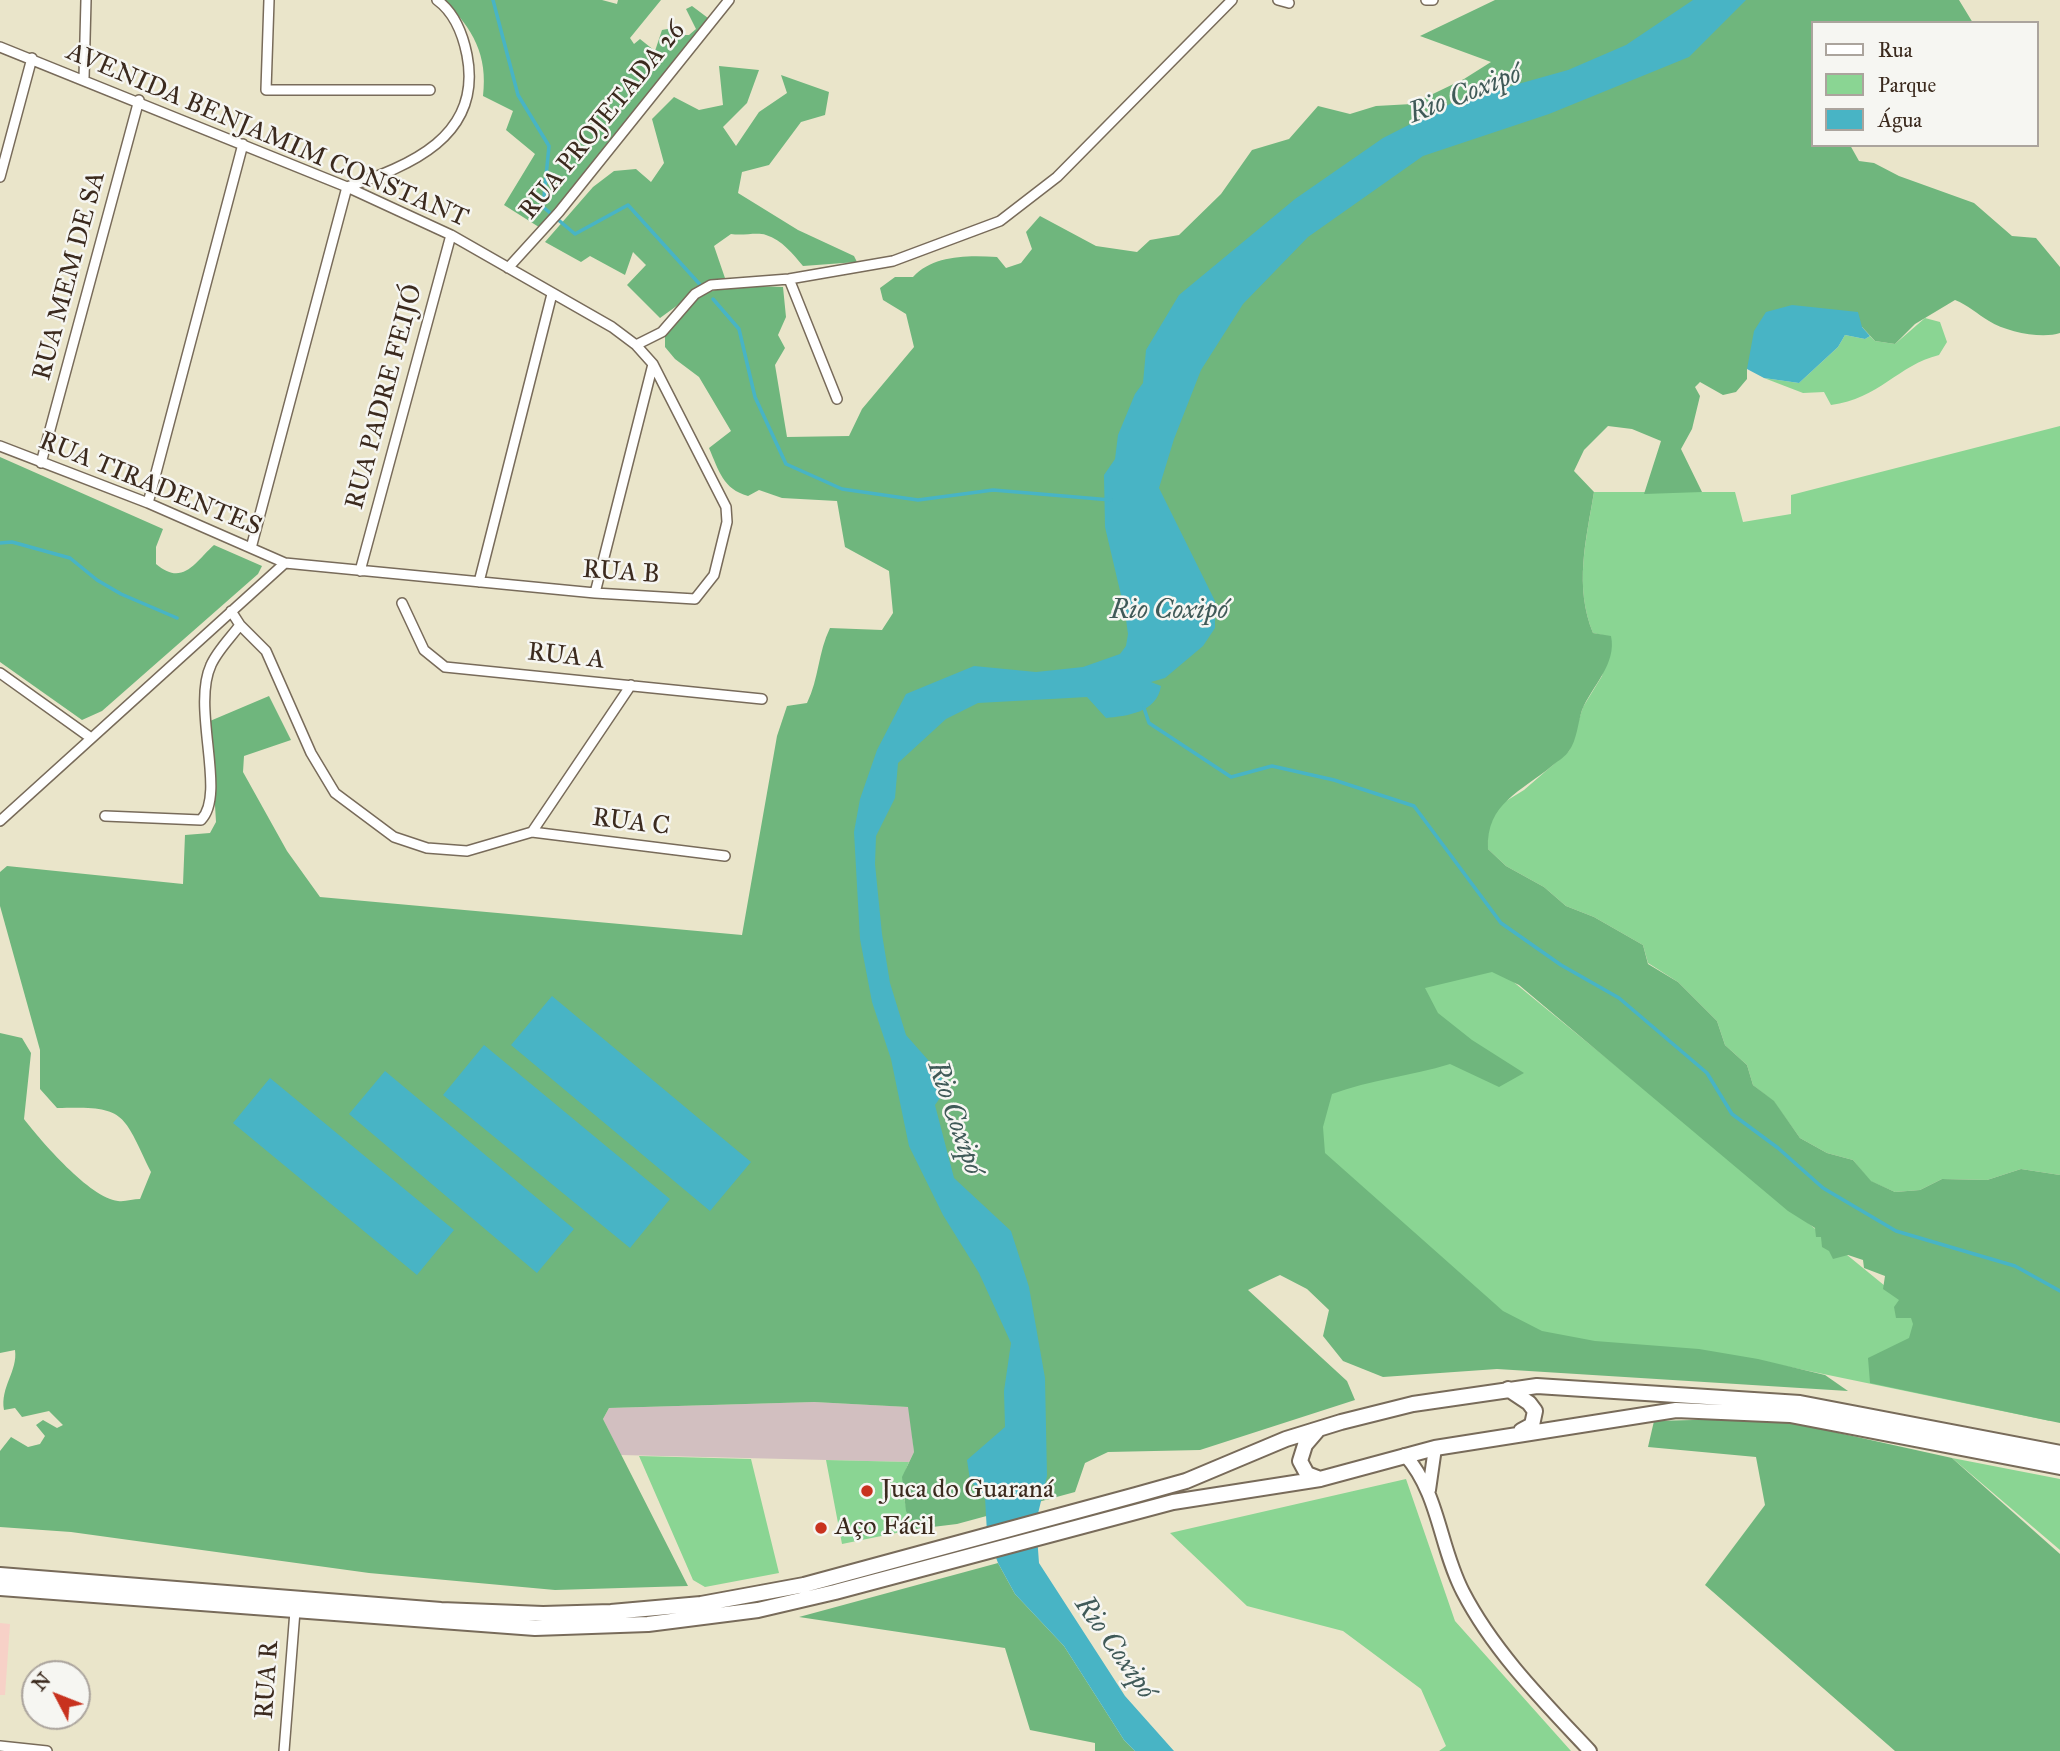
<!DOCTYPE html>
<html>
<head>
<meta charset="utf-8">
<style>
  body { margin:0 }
  #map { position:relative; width:2060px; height:1751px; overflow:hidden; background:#eae5ca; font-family:"IM FELL Great Primer",serif }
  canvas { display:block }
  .legend { position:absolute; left:1811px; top:21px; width:228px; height:126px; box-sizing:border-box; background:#f6f6f2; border:2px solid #aba49d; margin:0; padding:9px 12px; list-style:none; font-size:21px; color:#3b2a1e }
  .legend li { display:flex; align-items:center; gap:14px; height:35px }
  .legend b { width:35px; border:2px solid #aba49d }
  .north { position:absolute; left:21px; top:1660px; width:70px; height:70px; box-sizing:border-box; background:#f6f6f2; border:2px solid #aba49d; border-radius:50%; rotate:312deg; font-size:19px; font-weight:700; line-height:28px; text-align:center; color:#3b2a1e }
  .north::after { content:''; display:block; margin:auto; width:24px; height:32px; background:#c8321e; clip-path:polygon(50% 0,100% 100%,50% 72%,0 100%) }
</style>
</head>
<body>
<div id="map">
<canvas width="2060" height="1751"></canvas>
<ul class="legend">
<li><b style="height:9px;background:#fff"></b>Rua</li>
<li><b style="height:19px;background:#8ad593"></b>Parque</li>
<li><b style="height:19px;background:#48b4c5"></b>Água</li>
</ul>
<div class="north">N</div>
</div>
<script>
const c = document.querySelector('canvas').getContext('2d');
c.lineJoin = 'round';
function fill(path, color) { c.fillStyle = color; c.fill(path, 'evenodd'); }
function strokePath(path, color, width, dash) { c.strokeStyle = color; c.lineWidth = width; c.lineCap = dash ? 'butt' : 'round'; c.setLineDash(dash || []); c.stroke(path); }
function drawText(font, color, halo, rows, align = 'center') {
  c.font = font + ' "IM FELL Great Primer",serif'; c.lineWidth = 5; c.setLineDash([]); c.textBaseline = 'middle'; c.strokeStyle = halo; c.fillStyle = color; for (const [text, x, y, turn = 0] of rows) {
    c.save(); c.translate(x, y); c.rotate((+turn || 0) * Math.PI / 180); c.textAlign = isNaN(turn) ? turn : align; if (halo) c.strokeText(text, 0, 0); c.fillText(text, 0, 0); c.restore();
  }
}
fill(new Path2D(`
  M0,1623l10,1 -5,71h-5z`), '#f7d1c7');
fill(new Path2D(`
  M814,1402l95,5 5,45 -5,10 -288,-7 -18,-36 6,-11z`), '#d2bfc0');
fill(new Path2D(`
  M1925,318l15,4 7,20 -8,13c-41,10 -60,44 -108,50l-7,-13 -21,1 -39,-15 35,5 39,-36 7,-12 20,4 5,-3 5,5 20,3z
  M2060,426v749l-39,-6 -34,11 -45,-1 -22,11 -25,2 -25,-11 -17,-21 -26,-7 -27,-15 -26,-36 -21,-17 -6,-20 -22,-20 -8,-24 -39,-39 -30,-19 -5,-18 -49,-28 -28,-11 -22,-19 -38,-21 -18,-17 -1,-20 11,-23 26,-16 45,-39 14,-44 19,-31 9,-39 -18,-4c-19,-47 -7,-92 1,-141h141l8,30 48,-8v-19z
  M1439,921l611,500 -299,-62 -202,-7 -271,-236z
  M639,1456l112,3 28,114 -74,14 -12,-7z
  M1952,1458l108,21v71z
  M826,1460l83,2c-11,23 -5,45 7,67l-74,15z
  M1406,1479l49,142 116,130h-132l7,-5 -25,-57 -78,-58 -96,-25 -77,-73z`), '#8ad593');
fill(new Path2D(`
  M444,0h158l15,4 1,-4h43l-31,38 4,6 6,-5 15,12 7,-21 11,-2 7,7h9l7,-6 -10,-20 6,-3 16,12 2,5 -168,206 -38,-24 31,-51 -29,-24 7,-19 -30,-15c5,-41 -10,-67 -39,-96z
  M1495,0h464l14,23h-160v122h37l9,16 15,2 25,13 75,27 38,33 24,2 24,29v66c-18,6 -54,-1 -71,-12 -12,-7 -21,-16 -34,-21l-40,24 -20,20 -20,-3 -13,-14 -115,42v10l-11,13 -13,3 -23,-13 -5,5 5,9 -8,33 -11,20 21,43 -58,2 17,-53 -29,-12 -24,-3 -24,24 -10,21 20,21c-8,48 -20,94 -1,141l18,3c6,28 -19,50 -29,74 -4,12 -5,30 -13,41 -3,5 -11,10 -16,14 -32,27 -67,38 -65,84l18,17 38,21 22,19 28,11 49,28 5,19 30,18 39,39 8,24 22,20 6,20 21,16 26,37 27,15 26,7 18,21 24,11 25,-2 22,-11 45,1 34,-11 39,6v248l-190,-40 -2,-25 41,-20 4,-14 -2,-6h-15l-2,-11 5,-7 -16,-11 2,-13 -21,-8 -1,-8 -15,-5 -15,4 -4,-8 -7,-4 -1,-10h-5l-1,-9 -27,-17 -269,-226 -27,-13 -67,16 13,25 34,27 52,33 -25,14 -49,-23c-39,12 -80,16 -118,30l-9,33 2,26 178,158 39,20 53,10 104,8 59,10 67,16 23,16 -351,-22 -114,8 -40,-16 -20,-25 6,-26 -22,-21 -27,-14 -32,15 99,91 8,19 -155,50 -92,2 -23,11 -10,29 -118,32 -41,5 -10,-18 -4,-34 12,-25 -6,-45 -94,-5 -205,6 -6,11 85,167 -133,4 -186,-17 -298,-41 -71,-5v-76l11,-14 17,10 12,-3 5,-8 -9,-11 7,-5 14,8 6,-3 -14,-14 -27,6 -7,-9 -11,2c-4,-23 14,-39 11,-60l-15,3v-320l22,5 9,15 -7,66c17,22 66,79 94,82 7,1 15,-2 22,-2l11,-27c-29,-60 -25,-66 -94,-64l-17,-19v-39l-40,-144v-34l7,-6 176,18 2,-49 25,-2 6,-11 -6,-101 59,-25 22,44 -47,16 -1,16 44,79 33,46 422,38 35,-199 10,-30 20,-3c12,-24 11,-51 23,-75l52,2 11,-17 -4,-42 -44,-24 -8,-46 -55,-3 -23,-8 -11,6c-25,-7 -29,-25 -39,-48l22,-17 -32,-54 -24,-18 -10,-12v-13l24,-37 -29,21 -33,-33 19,-20 -13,-13 -8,23 -35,-19 -9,6 -36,-20 48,-55 21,-16 22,-2 15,13 13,-19 -12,-44 22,-22 25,13 24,-5 -4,-39 40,4 -12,33 -24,24 13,19 23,-34 28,-19 -6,-18 48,17 -4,23 -24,7 -32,43 -27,7 -4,21 60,37 56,26 3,6 -54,4c-10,-12 -21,-26 -37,-31 -9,-3 -23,1 -35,-1l-17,12 12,35 -27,11 14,-1 15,-6 55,2 3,30 -8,18 7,13 -10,17 12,72 62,-1 13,-27 52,-62 -8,-33 -23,-14 -3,-12 15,-11h18c20,-22 55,-22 84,-20l9,11 15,-5 11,-14 -6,-17 14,-16 56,30 41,6 13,-12 29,-5 42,-41 31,-44 37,-11 29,-33 32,8 26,-8 36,-2 52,-25 27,-17 -71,-26z
  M0,457l163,72 -7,18v17c27,23 39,-2 58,-19l48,21 -4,8 -156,137 -20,9 -82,-58z
  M1771,1418l181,40 108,96v197h-165l-190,-166 60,-80 -9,-48 -108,-10 6,-26z
  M998,1563l17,31 49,52 60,94 11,11h-40v-8l-65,-13 -25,-82 -206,-31z`), '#6fb67d');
fill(new Path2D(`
  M1693,0h53l-57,57 -140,57 -126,42 -115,81 -65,67 -42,66 -27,69 -15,49 56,113v27l-12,18 -38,32 -14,4 10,4c-4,27 -35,30 -55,32l-19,-21 -109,6 -32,16 -48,44 -3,35 -19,38 -1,28 7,70 8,49 16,52 30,34 11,19 -12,17 19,73 57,53 18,56 16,91 2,98 -11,46 3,41 86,133 49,55h-39l-11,-11 -60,-94 -49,-52 -17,-31 -11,-30 -2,-36 -15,-17 -3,-20 38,-33 -1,-36 7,-48 -32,-70 -36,-58 -34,-69 -18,-87 -19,-57 -12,-63 -6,-107 6,-33 17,-49 29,-56 68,-28 62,6 47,-5 37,-13 6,-8 2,-12 -3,-22 -20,-85 -1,-52 11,-16 3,-24 17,-41 8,-11 3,-33 33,-55 116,-96 88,-61 71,-36 114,-32 58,-25z
  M1792,305l66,7 4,15 8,9 -5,3 -20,-4 -7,12 -39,36 -35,-5 -17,-9 7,-38 12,-19z
  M552,996l199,166 -41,49 -199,-166z
  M484,1045l186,154 -40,49 -187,-153z
  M385,1071l189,158 -37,44 -188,-159z
  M270,1078l184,152 -37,45 -184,-152z`), '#48b4c5');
strokePath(new Path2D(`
  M493,0l25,95 31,51 -6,61 32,27 53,-29 76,84
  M713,299l26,30 16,68 31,67 56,25 76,11 75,-10 118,10
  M0,543l12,-1 58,16 27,22 24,14 56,24
  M1144,708l5,15 82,54 41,-11 62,14 80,26 87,117 60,42 58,33 88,75 25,41 46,34 45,40 73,43 119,35 45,25`), '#48b4c5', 3.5);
const street = new Path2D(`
  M269,0l-3,90h164
  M1278,0l11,3
  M1426,0h7
  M0,47l347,140 104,48 161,92 24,18 17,19 73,143 1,15 -13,53 -19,24 -100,-6 -310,-30 -137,-60 -148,-57
  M84,78l2,-78
  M0,177l32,-119
  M347,187c62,-21 136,-50 120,-132 -4,-20 -12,-42 -30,-55
  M508,268l51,-56 170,-212
  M789,279l48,120
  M636,345l26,-13 33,-38 16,-9 78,-6 104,-18 107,-40 57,-44 175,-177
  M41,463l98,-363
  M148,503l95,-359
  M251,548l96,-361
  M360,571l91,-336
  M479,582l73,-288
  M595,593l58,-229
  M402,603l22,47 21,17 317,32
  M231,611l9,14 26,26 45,102 24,40 59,44 33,11 40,3 65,-19 99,-147
  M0,673l91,65
  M105,816l96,4c26,-26 -10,-112 10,-155 6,-14 20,-28 29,-40
  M0,821l285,-258
  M532,832l193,24
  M0,1746l47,5
  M284,1751l11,-140`);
const secondary = new Path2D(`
  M1405,1455c35,40 34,91 58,137 31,60 81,110 127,159
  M1429,1490l6,-42`);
const primary = new Path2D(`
  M1508,1389l21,14 6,8 -3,14 -11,6
  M1317,1431l-12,14 -5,16 7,13 13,5
  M0,1575l441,35 102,4 68,-2 90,-8 103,-19 332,-90 50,-14 100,-42 55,-17 72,-18 124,-18 263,17 260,50
  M0,1588l535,40 113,-4 110,-14 77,-18 338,-90 147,-23 115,-31 241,-38 114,5 270,52`);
strokePath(street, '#786b5a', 12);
strokePath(secondary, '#786b5a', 16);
strokePath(primary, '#786b5a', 18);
strokePath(street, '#fff', 9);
strokePath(secondary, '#fff', 12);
strokePath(primary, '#fff', 14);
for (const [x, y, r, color] of [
  [867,1491,7,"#c8321e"],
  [821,1528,7,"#c8321e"]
]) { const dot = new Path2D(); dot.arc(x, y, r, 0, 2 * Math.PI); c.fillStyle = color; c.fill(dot); strokePath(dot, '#f6f6f2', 2.5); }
drawText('26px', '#3b2a1e', '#f6f6f2', [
  ["RUA PROJETADA 26",603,121,-51],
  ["AVENIDA BENJAMIM CONSTANT",267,136,23],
  ["RUA MEM DE SA",70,276,-75],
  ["RUA PADRE FEIJÓ",385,397,-75],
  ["RUA TIRADENTES",150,485,22],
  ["RUA B",621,573,4],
  ["RUA A",566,657,6],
  ["RUA C",631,823,7],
  ["RUA R",268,1680,-86]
]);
drawText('26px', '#3b2a1e', '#f6f6f2', [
  ["Juca do Guaraná",881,1491],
  ["Aço Fácil",835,1528]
], 'left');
drawText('italic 28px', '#405a58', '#f6f6f2', [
  ["Rio Coxipó",1465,95,-21],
  ["Rio Coxipó",1169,611],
  ["Rio Coxipó",954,1118,71],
  ["Rio Coxipó",1114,1648,55]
]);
</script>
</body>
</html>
